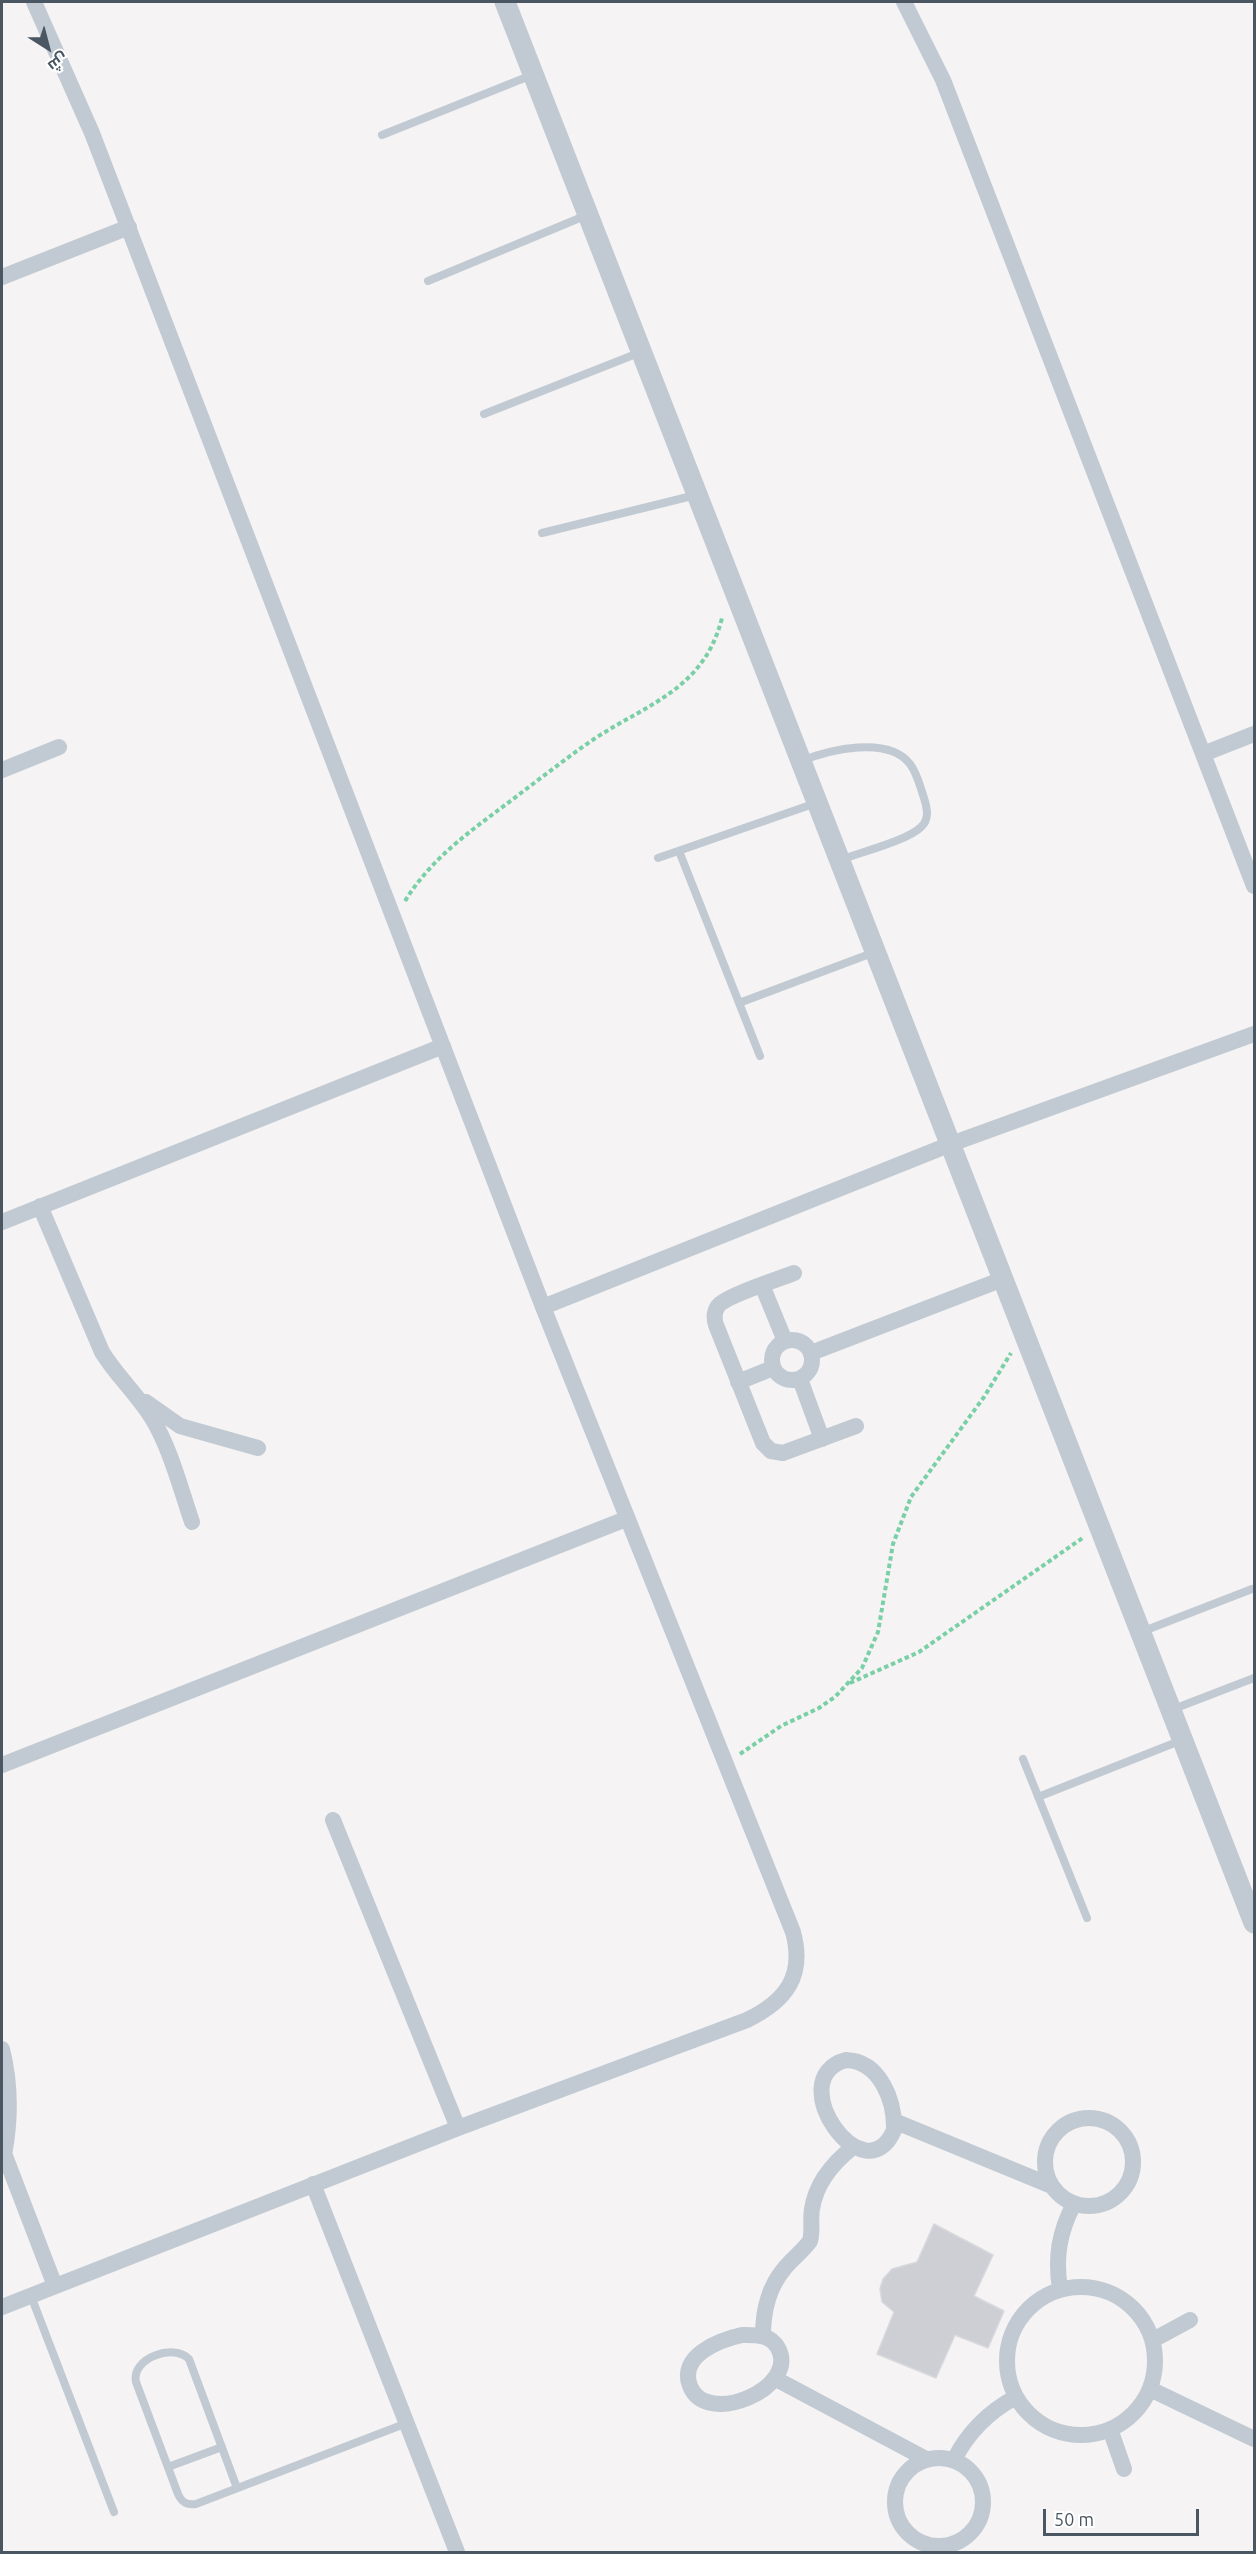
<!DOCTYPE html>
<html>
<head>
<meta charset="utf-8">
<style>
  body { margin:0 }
  #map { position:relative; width:1256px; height:2554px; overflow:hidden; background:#f5f3f3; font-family:Ubuntu,Cairo,sans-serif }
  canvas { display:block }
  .frame { position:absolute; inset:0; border:3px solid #4a5661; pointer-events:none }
  .north { position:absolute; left:18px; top:18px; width:60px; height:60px; -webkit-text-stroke:4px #fff; paint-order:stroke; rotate:144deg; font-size:16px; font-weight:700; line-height:24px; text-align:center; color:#4a5661 }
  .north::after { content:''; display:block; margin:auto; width:21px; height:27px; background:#4a5661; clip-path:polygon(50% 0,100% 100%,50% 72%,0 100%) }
  .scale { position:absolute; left:1043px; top:2509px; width:156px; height:27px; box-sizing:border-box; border:3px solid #4a5661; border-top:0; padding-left:8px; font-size:18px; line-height:21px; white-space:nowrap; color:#4a5661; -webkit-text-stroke:4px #fff; paint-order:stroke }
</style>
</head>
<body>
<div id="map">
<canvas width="1256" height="2554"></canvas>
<div class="frame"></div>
<div class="north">ش</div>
<div class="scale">50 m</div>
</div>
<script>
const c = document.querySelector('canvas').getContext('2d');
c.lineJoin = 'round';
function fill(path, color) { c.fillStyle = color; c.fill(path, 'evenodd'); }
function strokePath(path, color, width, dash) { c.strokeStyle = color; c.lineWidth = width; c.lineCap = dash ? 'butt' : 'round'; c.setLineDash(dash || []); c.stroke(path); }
const building = new Path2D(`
  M934,2224l59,31 -19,41 30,15 -16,37 -33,-13 -19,43 -59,-24 17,-42 -12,-10 -2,-13 3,-10 9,-10 25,-7z`);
fill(building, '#cdcfd5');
strokePath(building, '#d7d9de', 1.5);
strokePath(new Path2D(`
  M405,901c29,-47 73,-75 116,-108 24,-18 48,-37 73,-54 55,-36 110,-50 128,-121
  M850,1683l69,-31 165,-115
  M740,1754l41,-28 38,-18 16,-11 27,-29 16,-36 15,-88 18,-47 73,-100 27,-44`), '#7ad0a6', 4, [4.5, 3]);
strokePath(new Path2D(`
  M382,135l150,-60
  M428,281l159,-66
  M484,414l157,-62
  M542,533l154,-38
  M801,761c28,-11 87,-26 109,3 7,9 10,22 14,34 3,10 6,21 -3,29 -12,13 -63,26 -81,33
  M679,851l81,205
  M658,858l158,-55
  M739,1003l136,-51
  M1141,1632l111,-43
  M1171,1710l83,-32
  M1023,1759l64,159
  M1038,1797l144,-57
  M31,2296l83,216
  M168,2467l54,-20
  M237,2488l-48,-129c-15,-16 -58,-1 -53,23l42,112c4,9 9,11 18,10l211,-81`), '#c1cad2', 8);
strokePath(new Path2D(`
  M904,2l39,78 311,806
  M2,277l127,-50
  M1203,754l51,-20
  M2,770l57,-23
  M40,1206l62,146c14,23 35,42 50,66 19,32 28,69 40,104
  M2,1222l441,-176
  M794,1273c-15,6 -69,23 -76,33 -4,6 -4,13 -2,19l47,118 8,8 12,2 73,-27
  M762,1285l23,56
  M543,1307l408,-163 303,-110
  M772 1360a20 20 0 1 1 40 0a20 20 0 1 1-40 0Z
  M811,1353l192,-74
  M800,1379l22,60
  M738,1382l35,-14
  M146,1402l34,24 78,22
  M2,1765l624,-246
  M333,1820l125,308
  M2,2049c9,36 9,69 2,106
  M846,2060c34,1 49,41 48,70 -29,68 -114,-52 -48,-70z
  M1045 2162a44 44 0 1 1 88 0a44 44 0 1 1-88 0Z
  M894,2121l158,65
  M2,2148l53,138
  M313,2184l144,368
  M1007 2361a74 74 0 1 1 148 0a74 74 0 1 1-148 0Z
  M1060,2289c-5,-31 -1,-57 14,-85
  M2,2307l456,-179 289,-108c39,-19 58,-44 46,-88l-250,-625 -451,-1174 -58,-131
  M742,2335c14,0 28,-1 36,13 22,40 -72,80 -88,38 -12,-30 29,-46 52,-51z
  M763,2336c0,-24 5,-48 21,-67 8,-10 18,-17 26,-28 3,-11 0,-21 2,-32 4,-26 22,-47 41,-62
  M1153,2340l37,-20
  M776,2379l150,80
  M1150,2389l104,50
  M1110,2429l14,40
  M895 2502a44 44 0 1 1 88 0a44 44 0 1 1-88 0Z
  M954,2460c14,-28 34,-48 62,-63`), '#c1cad2', 16);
strokePath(new Path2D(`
  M505,2l749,1921`), '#c1cad2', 21);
</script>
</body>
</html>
